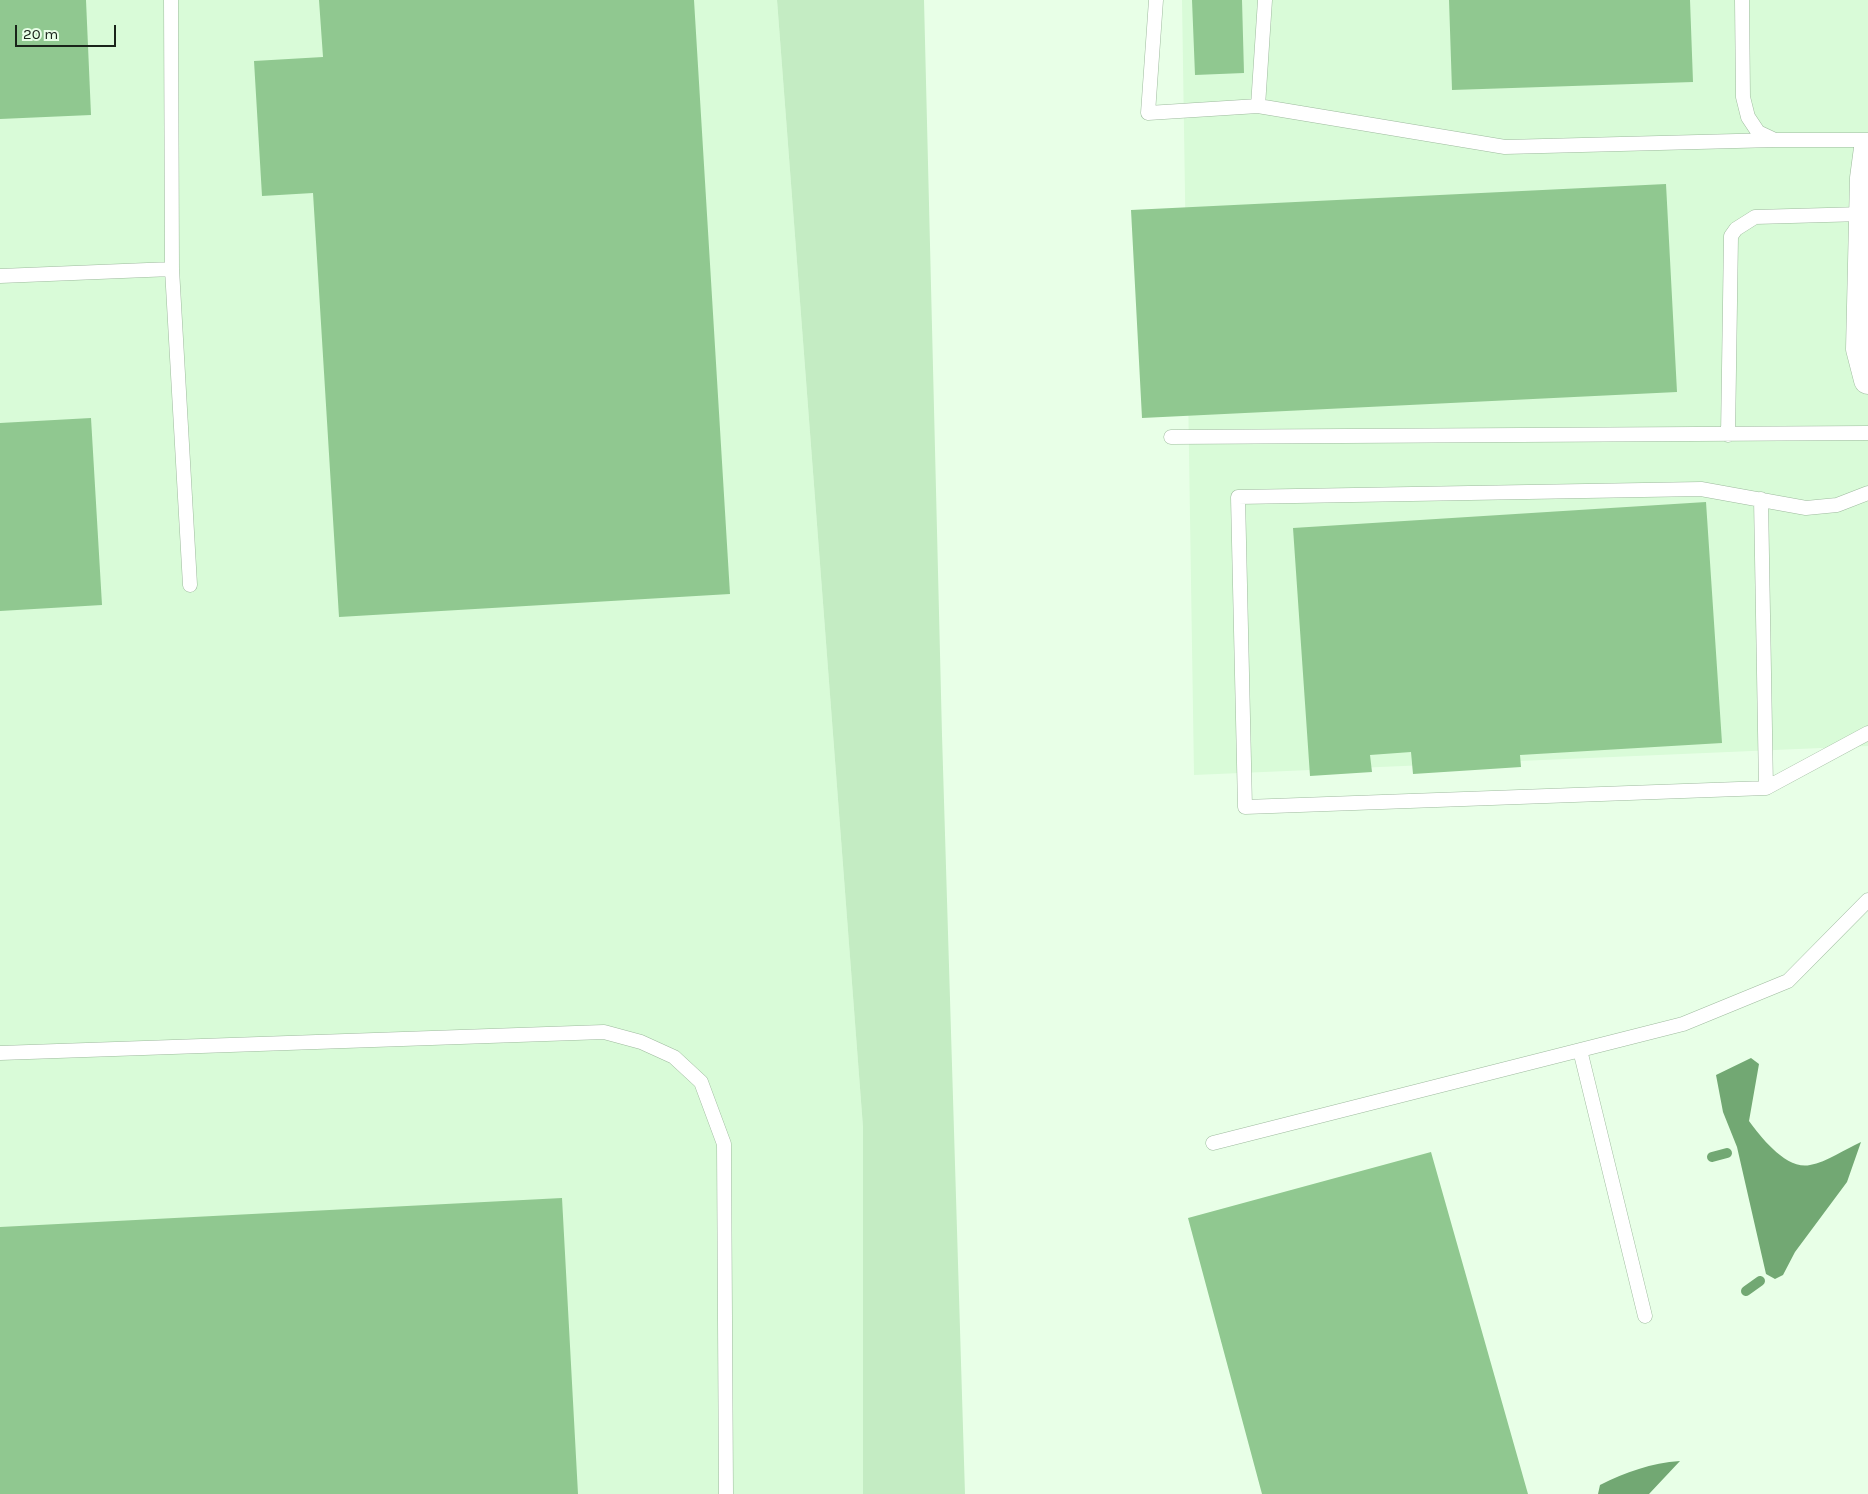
<!DOCTYPE html>
<html>
<head>
<meta charset="utf-8">
<style>
  body { margin:0 }
  #map { position:relative; width:1868px; height:1494px; overflow:hidden; background:#e8ffe7; font-family:Karla,sans-serif }
  canvas { display:block }
  .scale { position:absolute; left:15px; top:25px; width:101px; height:22px; box-sizing:border-box; border:2px solid #1a241a; border-top:0; padding-left:6px; font-size:15px; line-height:18px; white-space:nowrap; color:#1a241a; -webkit-text-stroke:4px #e8ffe7; paint-order:stroke }
</style>
</head>
<body>
<div id="map">
<canvas width="1868" height="1494"></canvas>
<div class="scale">20 m</div>
</div>
<script>
const c = document.querySelector('canvas').getContext('2d');
c.lineJoin = 'round';
function fill(path, color) { c.fillStyle = color; c.fill(path, 'evenodd'); }
function strokePath(path, color, width, dash) { c.strokeStyle = color; c.lineWidth = width; c.lineCap = dash ? 'butt' : 'round'; c.setLineDash(dash || []); c.stroke(path); }
fill(new Path2D(`
  M0,0h777l86,1127v367h-863z
  M1182,0h686v746l-674,29z`), '#d9fbd8');
fill(new Path2D(`
  M777,0h147l18,735 23,759h-102v-367z`), '#c4ecc3');
fill(new Path2D(`
  M1751,1058l8,6 -10,57c12,16 37,49 61,44 17,-3 35,-16 51,-23l-14,40 -52,70 -12,23 -8,4 -9,-5 -29,-127 -14,-35 -7,-37z
  M1680,1461l-31,33h-51l2,-9c26,-13 51,-22 80,-24z`), '#72a873');
strokePath(new Path2D(`
  M1712,1157l15,-4
  M1746,1291l14,-10`), '#72a873', 10);
fill(new Path2D(`
  M0,0h86l5,115 -91,4z
  M319,0h375l36,594 -391,23 -26,-424 -51,3 -8,-135 69,-4z
  M1192,0h50l2,73 -49,2z
  M1449,0h241l3,82 -241,8z
  M1666,184l11,208 -535,26 -11,-208z
  M91,418l11,187 -102,6v-188z
  M1706,502l16,241 -202,12 1,12 -108,7 -2,-22 -41,3 2,17 -62,4 -17,-248z
  M1431,1152l97,342h-266l-74,-276z
  M562,1198l16,296h-578v-267z`), '#90c890');
const lane = new Path2D(`
  M1156,0l-8,113 110,-7
  M1265,0l-7,106 247,41 270,-7
  M1742,0l1,97 5,20 10,15 17,8h93
  M172,269l18,316
  M0,276l172,-7 -1,-269
  M1728,435l3,-199 5,-7 19,-12 108,-3
  M1171,437l697,-4
  M1868,493l-31,12 -31,3 -105,-19 -463,8 7,310 521,-19 102,-55
  M1761,499l5,289
  M1580,1050l65,266
  M0,1053l604,-21 37,10 33,15 27,25 23,62 2,350
  M1213,1143l470,-119 105,-43 80,-81`);
const street = new Path2D(`
  M1868,148l-4,30 -4,171 8,31`);
strokePath(lane, '#9eba9e', 15);
strokePath(street, '#9eba9e', 29);
strokePath(lane, '#fff', 14);
strokePath(street, '#fff', 28);
</script>
</body>
</html>
